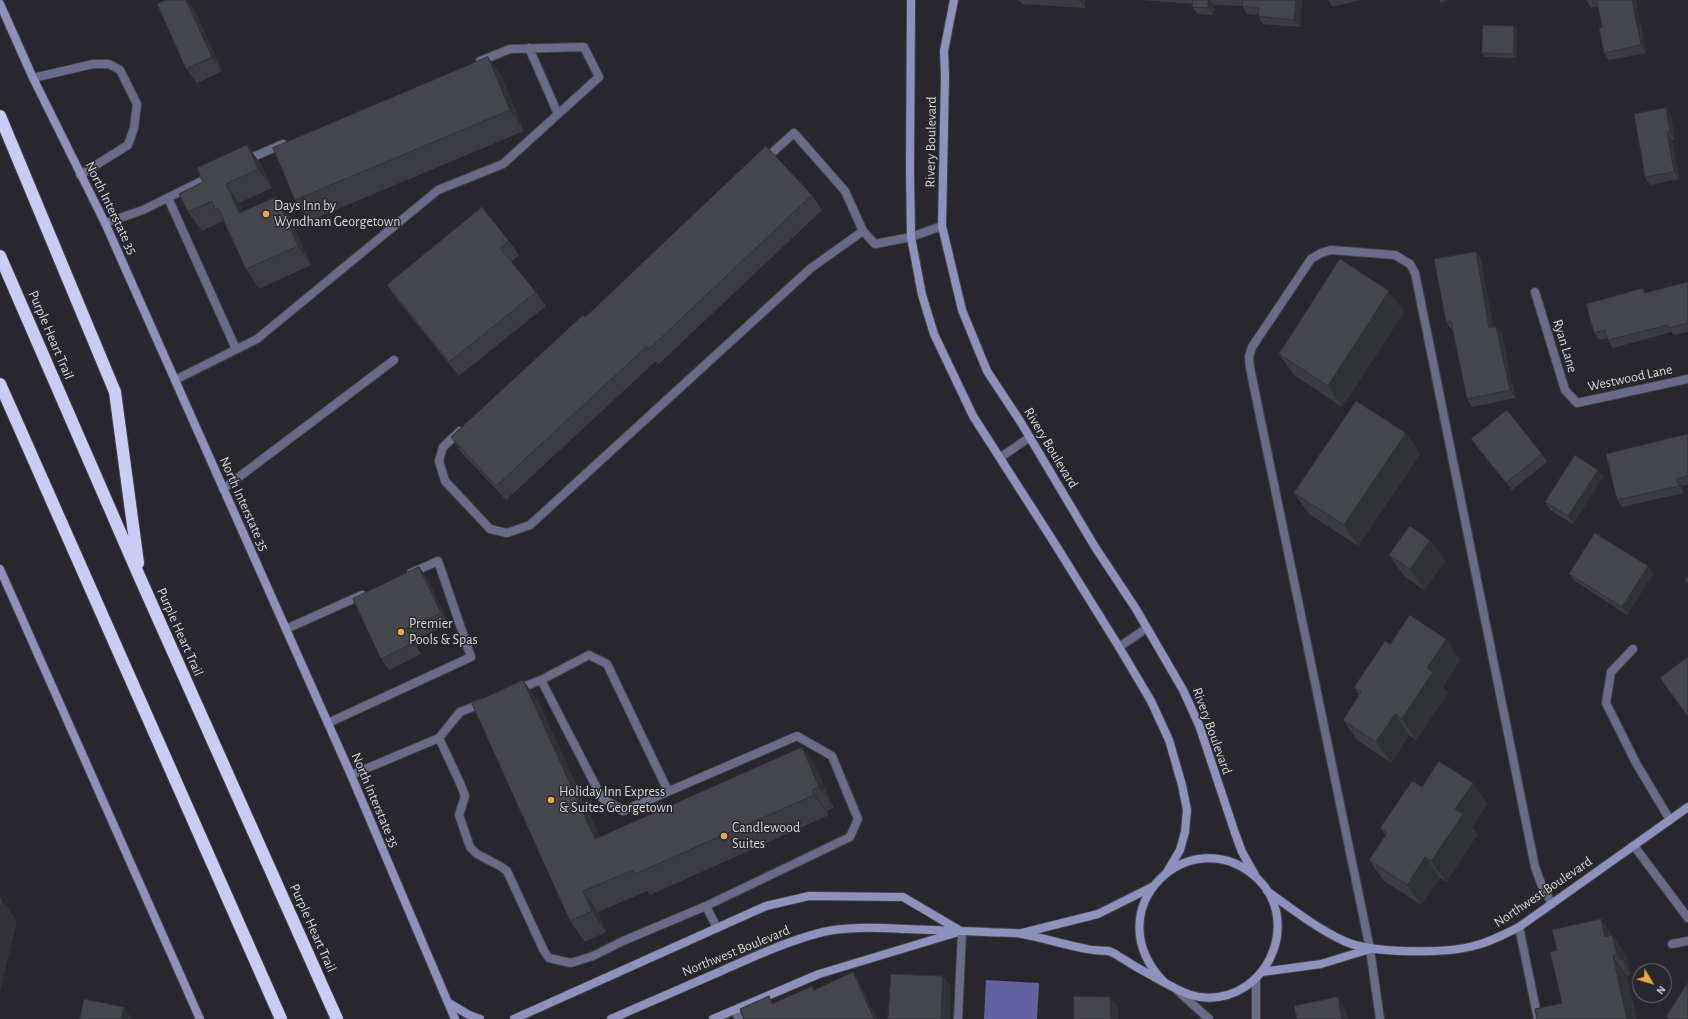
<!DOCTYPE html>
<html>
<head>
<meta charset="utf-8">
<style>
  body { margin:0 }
  #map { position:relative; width:1688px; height:1019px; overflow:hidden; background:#27272d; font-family:"Alegreya Sans",sans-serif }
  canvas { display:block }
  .north { position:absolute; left:1632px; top:963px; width:40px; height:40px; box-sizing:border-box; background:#27272d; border:1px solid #6c6c71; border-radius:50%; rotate:128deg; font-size:11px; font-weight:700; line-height:16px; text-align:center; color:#d3d4d7 }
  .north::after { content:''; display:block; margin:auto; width:14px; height:18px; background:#eea73d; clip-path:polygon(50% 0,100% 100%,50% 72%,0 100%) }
</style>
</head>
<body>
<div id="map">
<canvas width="1688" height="1019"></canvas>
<div class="north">N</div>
</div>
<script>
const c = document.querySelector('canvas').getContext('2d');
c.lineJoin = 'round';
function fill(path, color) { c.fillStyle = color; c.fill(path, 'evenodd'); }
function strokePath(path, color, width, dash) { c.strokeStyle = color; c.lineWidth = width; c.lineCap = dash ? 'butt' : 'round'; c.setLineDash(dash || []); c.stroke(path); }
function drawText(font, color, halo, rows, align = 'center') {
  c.font = font + ' "Alegreya Sans",sans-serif'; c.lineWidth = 3; c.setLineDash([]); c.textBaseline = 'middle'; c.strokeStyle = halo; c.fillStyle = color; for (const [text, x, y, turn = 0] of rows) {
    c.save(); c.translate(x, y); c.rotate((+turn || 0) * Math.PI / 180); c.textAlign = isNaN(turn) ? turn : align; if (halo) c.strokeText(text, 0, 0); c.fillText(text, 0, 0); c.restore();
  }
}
fill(new Path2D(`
  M986,980l53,3 -2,36h-53z`), '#6362a0');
const lane = new Path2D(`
  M529,48l29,66
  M33,78l60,-14h16l11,6 17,34 -3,24 -6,17 -48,30
  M246,160l37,-16
  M764,160l30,-27 51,58 18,40 12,13 36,-7
  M168,198l68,151
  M105,223l38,-13 69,-34
  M175,380l82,-41 181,-149 65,-26 96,-87 -15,-30 -74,2 -30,12
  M460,431l-17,16 -4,14 6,20 45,48 17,4 23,-8 281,-257 52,-37
  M223,489l171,-129
  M286,629l76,-34
  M1633,649l-22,23 -5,31 30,60 34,57
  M518,689l23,-9 48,-25 18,9 61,127
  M328,723l143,-66 -33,-96 -27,12
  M439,738l21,45 5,13 -6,19 11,32 7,7 23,12 7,5 37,80 5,7 22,5 22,-7 30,-15 83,-35 144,-69 8,-18 -26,-63 -35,-20 -174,75 -21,-13 -61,-118
  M351,775l88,-37 21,-26 23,-9
  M1634,846l54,72
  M706,906l11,22
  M1519,927l19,92
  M1672,944l16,-3
  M735,1010l4,9
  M958,1019l4,-88
  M1380,1019l-10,-70 -120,-581 -1,-11 3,-10 59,-88 10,-6 10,-3 64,5 15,9 5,9 120,594 7,19 10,18`);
const street = new Path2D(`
  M911,237l31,-11
  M1535,292l30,98 12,13 111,-24
  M1001,457l29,-20
  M1119,647l28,-19
  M1256,979v40
  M1178,991l31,28`);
const secondary = new Path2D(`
  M911,0l-1,171 1,66 11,58 12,39 39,82 82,128 64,103 32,54 18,39 13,45 5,25 -2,22 -5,18 -13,22
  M954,0l-10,51 1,25 -3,150 20,84 25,61 33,50 75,126 41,62 47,81 16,35 36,108 7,19 13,23
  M0,4l33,74 72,145 246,552 104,244
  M0,569l200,450
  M1267,891c25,18 49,37 77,50 28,13 103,13 133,4 15,-4 28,-11 42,-18l169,-120
  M1022,933l76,-19 54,-27
  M1262,972l59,-8 49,-15
  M449,1003l20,12 11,4
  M514,1019l252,-113 43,-10 94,1 56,33
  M611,1019c36,-16 72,-31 108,-47 34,-15 68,-31 104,-40 23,-6 58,-4 82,-3 27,1 55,2 82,3 11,1 24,0 35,2 22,4 43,11 65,15 7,2 14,1 21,2 6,1 11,6 17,9 10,7 21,12 31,18 21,11 37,23 62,19 55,-8 80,-79 40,-118 -66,-63 -165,30 -94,103
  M713,1019l106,-45 136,-41`);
const highway = new Path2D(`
  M0,116l115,276 23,171
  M0,256l140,322 197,441
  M0,384l281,635`);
strokePath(lane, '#434348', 10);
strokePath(street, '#434348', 10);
strokePath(secondary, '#434348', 10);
strokePath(highway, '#434348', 14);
strokePath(lane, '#6a6b87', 8);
strokePath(street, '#6a6b87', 8);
strokePath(secondary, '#8f91bd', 8);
strokePath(highway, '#caccf5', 12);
fill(new Path2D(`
  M1019,0h66v8l-63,-4z
  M1141,0h161l-2,27 -37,-3 -5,-8v-1l-11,-1 -5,-8 -28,-1 -1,10 -15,-1 -6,-7 1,-3z
  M1328,0h32l-27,7z
  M1439,0h8l-6,3z
  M1586,0h50l10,53 -37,7 -5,-7 -2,-26 -4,-21 -7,2z
  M193,7l29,64 -25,12 -11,-14z
  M1517,30l-1,28 -31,-1 -3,-4z
  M502,77l22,54 -215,90 -14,-21z
  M1671,116l4,23 -3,1 7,39 -29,6 -5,-8z
  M261,164l11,24 -33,15 4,8 46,5 22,49 -52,24 -13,-20 -23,-48 -21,10 -14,-19 -9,-18z
  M812,195l10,15 -163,154 -3,-3 -150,139 -45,-48 -10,-15 134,-120z
  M509,241l10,14 -8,7 25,30 10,14 -87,70 -62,-76 -10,-15z
  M1476,252l5,7 12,68h3l6,7 13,64 -43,9 -5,-8 -15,-70h-1l-5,-7z
  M1688,282v50l-14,3 -2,-3 -59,16 -5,-8 -1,-2 -8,2 -5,-7 49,-45 3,5z
  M1404,312l-62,95 -48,-32 -15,-21z
  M1406,433l14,21 -62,92 -49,-32 -15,-21z
  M1688,434v51l-6,1 2,7 -62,14 -5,-7z
  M1471,439l71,15 5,8 -35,28 -36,-44z
  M1598,470l5,7 -30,47 -23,-14 -5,-8z
  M1430,540l15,21 -21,29 -20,-14 -15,-21z
  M1648,566l5,8 -26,41 -52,-34 -6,-7z
  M419,567l8,11 22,46 -35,16 7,14 -32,16 -8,-11z
  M1446,639l14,21 -17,26 5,7 -32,47 -7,-5 -18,28 -34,-23 -14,-20 16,-25 -5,-8 36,-43z
  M538,701l62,136 216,-69 18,40 -7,3 2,4 -179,80 -3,-4 -49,21 8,20 -21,10 -15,-21z
  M1473,783l14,21 -15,23 5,8 -31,47 -6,-4 -19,27 -37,-24 -15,-21 17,-24 -6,-8 42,-41z
  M1612,935l14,20 5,20 -4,1 -65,27z`), '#3c3d42');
fill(new Path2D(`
  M186,0h2l5,7 29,64 -10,-14z
  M1079,0h6v8z
  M1208,0h2l4,5 -1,10 -5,-7z
  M1296,0h6l-2,27 -6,-7z
  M1632,0h4l10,53 -5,-8z
  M1514,26l3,4 -1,28 -3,-4z
  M488,57l14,20 22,54 -14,-21z
  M1666,108l5,8 4,23 -5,-7z
  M1667,132l5,8 7,39 -5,-7z
  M247,145l14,19 11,24 -14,-19z
  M226,184l13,19 14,29 -14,-19z
  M276,197l13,19 22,49 -13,-19z
  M1476,252l5,7 14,77 -6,-8z
  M1389,291l15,21 -62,95 -14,-21z
  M1496,327l6,7 13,64 -5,-8z
  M1406,433l14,21 -62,92 -14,-21z
  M1598,470l5,7 -30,47 -5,-8z
  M1677,479l5,7 2,7 -5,-7z
  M1430,540l15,21 -21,29 -14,-21z
  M1648,566l5,8 -26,41 -5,-8z
  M419,567l8,11 22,46 -8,-11z
  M406,629l8,11 7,14 -8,-11z
  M1446,639l14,21 -17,26 5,7 -32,47 -14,-21 25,-51z
  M523,680l15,21 72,159 -15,-21z
  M1395,714l14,21 -18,28 -15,-21z
  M802,747l14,21 18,40 -15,-21z
  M1473,783l14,21 -15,23 5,8 -31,47 -15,-21 24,-52z
  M812,790l15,21 2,4 -15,-20z
  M1425,857l15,21 -19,27 -14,-20z
  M583,891l15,21 8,20 -14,-21z
  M2,900l15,21 -17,71v-82z
  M1601,919l25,36 5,20 -26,-38z
  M1613,956l14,20 10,43h-10z
  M853,972l7,11 17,36h-3z
  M943,976l8,11 -1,32h-9z
  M1110,997l8,11v11h-7z
  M1338,997l7,11 3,11h-6z
  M124,1007l8,12h-11z`), '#313236');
const building = new Path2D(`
  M166,0h20l26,57 -26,12 -29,-65z
  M1193,0h15v8l-16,-1z
  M1243,0h53l-2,20 -36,-4 1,-8 -17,-2z
  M1597,0h35l9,45 -37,8 -5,-25 3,-1z
  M1483,25l31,1 -1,28 -31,-1z
  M488,57l22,53 -215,90 -22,-52z
  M1666,108l4,24h-3l7,40 -29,5 -11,-63z
  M247,145l11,24 -32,15 13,29 37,-16 22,49 -52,23 -28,-61 -3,1 -3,-8 -24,11 -9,-18 24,-12 -6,-14z
  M766,146l46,49 -163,154 -3,-2 -150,139 -45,-49 132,-122 2,2z
  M482,207l27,34 -9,7 36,44 -87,70 -62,-77z
  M1476,252l13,76 7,-1 14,63 -43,9 -16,-78 -5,1 -12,-63z
  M1340,259l49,32 -61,95 -49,-32z
  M1688,282v41l-19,5 -1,-3 -60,15 -3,-10 -11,3 -8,-29 57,-16 1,5z
  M1356,401l50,32 -62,92 -50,-32z
  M1507,410l35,44 -36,29 -35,-44z
  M1688,434v42l-11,3 2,7 -62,14 -11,-46z
  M1575,455l23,15 -30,46 -23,-14z
  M1410,526l20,14 -20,29 -21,-14z
  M1595,533l53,33 -26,41 -53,-33z
  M419,567l22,46 -35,16 7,14 -32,16 -28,-60z
  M1688,577v6l-3,-2z
  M1410,615l36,24 -19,29 6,4 -31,47 -7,-5 -19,28 -33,-22 18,-28 -7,-5 31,-46 5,3z
  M1688,657v60l-28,-39z
  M523,680l72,159 207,-92 17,40 -7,3 2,5 -179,79 -2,-4 -50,21 9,20 -22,10 -98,-217z
  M1439,761l34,22 -18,26 8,5 -32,47 -6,-4 -18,28 -38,-25 18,-27 -7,-5 32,-47 10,6z
  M0,899l2,1 -2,10z
  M1601,919l4,18 7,-2 5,20 -4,1 14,63h-90l-2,-10 27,-6 -12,-51 7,-2 -5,-20z
  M853,972l21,47h-130l-4,-10 29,-13 3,8 40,-18 2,4z
  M891,974l52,2 -2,43h-53z
  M1688,982v37h-19l-3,-2z
  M1074,996l36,1 1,22h-37z
  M1338,997l4,22h-45l-3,-13z
  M84,999l40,8 -3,12h-41z`);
fill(building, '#46474d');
strokePath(building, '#313236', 1);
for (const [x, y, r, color] of [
  [266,214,4,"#eea73d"],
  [401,632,4,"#eea73d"],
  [551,800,4,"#eea73d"],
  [724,836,4,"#eea73d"]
]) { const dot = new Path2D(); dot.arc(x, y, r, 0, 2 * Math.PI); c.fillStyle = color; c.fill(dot); strokePath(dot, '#27272d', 1.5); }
drawText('14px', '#d3d4d7', '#27272d', [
  ["Rivery Boulevard",931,142,-89],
  ["North Interstate 35",111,208,64],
  ["Purple Heart Trail",51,335,67],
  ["Ryan Lane",1565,346,73],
  ["Westwood Lane",1630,378,-12],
  ["Rivery Boulevard",1051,448,59],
  ["North Interstate 35",244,504,66],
  ["Purple Heart Trail",180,632,66],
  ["Rivery Boulevard",1212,731,70],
  ["North Interstate 35",375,800,67],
  ["Northwest Boulevard",1543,892,-34],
  ["Purple Heart Trail",313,928,66],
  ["Northwest Boulevard",736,951,-22]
]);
drawText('14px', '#d3d4d7', '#27272d', [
  ["Days Inn by",274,206],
  ["Wyndham Georgetown",274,222],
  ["Premier",409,624],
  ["Pools & Spas",409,640],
  ["Holiday Inn Express",559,792],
  ["& Suites Georgetown",559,808],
  ["Candlewood",732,828],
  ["Suites",732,844]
], 'left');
</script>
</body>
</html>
